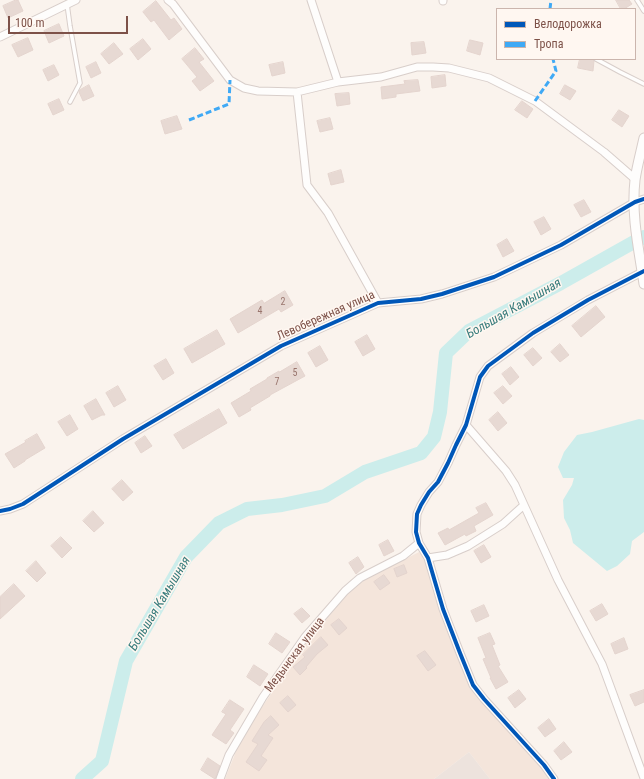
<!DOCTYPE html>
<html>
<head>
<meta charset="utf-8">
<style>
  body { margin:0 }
  #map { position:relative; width:644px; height:779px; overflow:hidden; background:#faf3ed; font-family:"Roboto Condensed",sans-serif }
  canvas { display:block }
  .legend { position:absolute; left:496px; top:8px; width:140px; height:52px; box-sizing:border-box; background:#fff7f1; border:1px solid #cbb5ad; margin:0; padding:5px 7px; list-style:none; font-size:12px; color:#7d5148 }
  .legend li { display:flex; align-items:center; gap:8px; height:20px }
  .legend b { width:20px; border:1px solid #cbb5ad }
  .scale { position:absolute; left:8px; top:16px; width:120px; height:18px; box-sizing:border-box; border:2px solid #7d5148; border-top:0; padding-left:5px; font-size:12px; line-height:14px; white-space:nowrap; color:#7d5148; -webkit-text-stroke:3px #fff7f1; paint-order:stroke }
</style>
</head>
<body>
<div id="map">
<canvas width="644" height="779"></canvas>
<ul class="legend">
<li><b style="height:5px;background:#0057b8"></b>Велодорожка</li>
<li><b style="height:5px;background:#3fa9f5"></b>Тропа</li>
</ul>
<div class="scale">100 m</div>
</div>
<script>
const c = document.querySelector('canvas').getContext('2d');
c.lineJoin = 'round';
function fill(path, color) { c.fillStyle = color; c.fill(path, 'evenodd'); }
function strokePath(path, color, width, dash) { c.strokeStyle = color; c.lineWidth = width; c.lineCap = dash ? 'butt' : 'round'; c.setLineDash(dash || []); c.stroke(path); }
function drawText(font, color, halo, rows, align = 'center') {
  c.font = font + ' "Roboto Condensed",sans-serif'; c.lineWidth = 3; c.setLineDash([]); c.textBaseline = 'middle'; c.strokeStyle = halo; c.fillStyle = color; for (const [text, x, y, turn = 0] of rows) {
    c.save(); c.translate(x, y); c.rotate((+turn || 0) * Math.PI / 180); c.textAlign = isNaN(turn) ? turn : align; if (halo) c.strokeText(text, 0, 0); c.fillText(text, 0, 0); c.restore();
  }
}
fill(new Path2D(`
  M419,552l8,10 36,108 8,18 8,11 56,60 15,20h-60l-21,-27 -35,27h-209l12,-30 21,-36 47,-69 47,-55 14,-10z`), '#f4e5db');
fill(new Path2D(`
  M469,752l21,27h-56z`), '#ede3dd');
fill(new Path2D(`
  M639,419l5,1v112l-12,9 -2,13 -13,12 -10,5 -34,-28 -3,-13 -6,-12 -1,-18 9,-15 2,-7h-11l-5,-11 6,-15 13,-17 15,-3z`), '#ccedeb');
strokePath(new Path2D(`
  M82,779l20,-18 24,-100 60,-104 33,-34 28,-14 35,-4 43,-9 40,-24 56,-19 13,-16 6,-25 6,-59 23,-22 92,-48 73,-41 10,-5`), '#ccedeb', 14);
const building = new Path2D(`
  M16,0h2l5,11 -15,7 -5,-12z
  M616,0h13l3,4 -8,5h-3z
  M156,1l15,19 3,-2 8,11 -13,11 -15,-20 -3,2 -8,-10z
  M59,24l5,12 -15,7 -5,-12z
  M28,38l5,12 -15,7 -6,-12z
  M143,39l8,10 -13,11 -8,-11z
  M470,40l13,3 -3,12 -13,-4z
  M424,42l2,11 -14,2 -1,-12z
  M114,43l9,11 -14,10 -8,-10z
  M195,48l9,11 -5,3 15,19 -14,10 -8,-10 5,-4 -15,-18z
  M580,59h13l1,2 -1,10 -15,-3z
  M96,62l5,11 -10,5 -5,-11z
  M283,62l2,11 -13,3 -3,-11z
  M54,65l5,10 -11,6 -5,-11z
  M445,75l1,11 -14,2 -1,-11z
  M418,80l2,11 -24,3v3l-14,2 -1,-12 24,-3 -1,-3z
  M89,85l5,11 -11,5 -4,-9 1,-2z
  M565,85l11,6 -6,9 -10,-6z
  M349,93l1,11 -13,2 -2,-12z
  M59,99l5,11 -11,5 -5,-11z
  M522,101l11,8 -6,9 -12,-8z
  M619,110l10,6 -7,11 -10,-7z
  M177,116l5,13 -17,5 -4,-13z
  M330,118l3,11 -13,3 -3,-11z
  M341,170l3,12 -13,3 -3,-11z
  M584,200l7,12 -10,5 -7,-12z
  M544,217l7,12 -10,6 -7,-13z
  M507,239l7,12 -11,6 -6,-12z
  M285,291l8,14 -12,7 -2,-3 -41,24 -8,-14 32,-19 2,3z
  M596,306l9,11 -24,20 -9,-11z
  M217,330l8,14 -33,19 -8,-14z
  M367,335l8,14 -12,7 -8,-14z
  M560,344l9,11 -9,7 -9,-10z
  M320,346l8,14 -12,7 -8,-14z
  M533,348l9,10 -9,8 -9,-11z
  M166,359l8,14 -11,7 -9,-14z
  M297,362l8,14 -35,19v1l-20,12 1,2 -12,7 -8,-14 20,-12 -1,-2 17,-10v-1l12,-7v1z
  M511,367l8,10 -9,8 -8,-11z
  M118,386l8,14 -12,7 -8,-14z
  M503,386l9,10 -9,8 -9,-11z
  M96,399l9,16h-3l-10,5 -8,-14z
  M219,409l8,14 -44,26 -9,-14z
  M498,412l9,11 -9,8 -9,-11z
  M70,415l8,14 -11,7 -9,-14z
  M37,434l8,14 -20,12v1l-11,7 -9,-14 21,-12 -1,-1z
  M145,436l7,10 -11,7 -6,-10z
  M122,480l11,12 -10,9 -11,-12z
  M486,503l7,12 -19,11 2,5 -10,5 -1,-2 -20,11 -7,-12 10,-5 1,2 30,-17 -3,-5z
  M93,511l11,12 -10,9 -11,-11z
  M61,537l11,11 -10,10 -11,-12z
  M388,540l6,11 -10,5 -5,-11z
  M484,545l7,12 -10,6 -7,-12z
  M358,557l6,10 -8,7 -7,-11z
  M36,561l10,12 -9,9 -11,-11z
  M404,565l3,8 -10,4 -3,-8z
  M384,575l6,8 -10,7 -6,-8z
  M14,584l11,12 -25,23v-22z
  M602,604l6,10 -12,7 -6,-10z
  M484,605l5,11 -13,6 -5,-11z
  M302,608l8,8 -8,7 -8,-9z
  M339,619l8,9 -8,7 -8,-10z
  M276,633l14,9 -8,11 -13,-9z
  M490,633l5,11 -3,1 8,20 -2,1 10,16 -12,7 -6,-11h1l-8,-19 3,-1 -8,-20z
  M321,637l7,8 -11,9 -11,13 1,1 -7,7 -7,-8 12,-10 -2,-2z
  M624,638l4,11 -13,5 -4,-10z
  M425,651l11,14 -8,6 -11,-15z
  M254,665l14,9 -8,12 -13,-9z
  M519,690l7,9 -11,9 -7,-10z
  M644,690v12l-9,4 -5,-11z
  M288,696l8,9 -8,7 -8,-9z
  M230,700l14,9 -14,21 4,3 -8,11 -14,-9 14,-21 -4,-2z
  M271,716l8,9 -11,10 5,3 -12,18 6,4 -8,11 -13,-9 12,-18 -6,-3 12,-19z
  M549,719l7,10 -11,8 -7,-9z
  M564,742l8,10 -11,8 -7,-9z
  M208,758l12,8 -5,13 -14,-9z`);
fill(building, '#e7d9d3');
strokePath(building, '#e4d4ce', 1);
const service = new Path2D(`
  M637,0l7,11
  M67,4l3,22 10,57 -10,19
  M596,59l24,13 24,12`);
const minor = new Path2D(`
  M168,0l5,4 57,76 14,8 14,3 39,1 41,-10 43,-5 36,-10h16l16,1 40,10 46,23 69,51 31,27
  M311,0l27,82
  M443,0v1
  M0,37l76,-37
  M297,92l10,93 21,28 50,90
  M466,425l40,46 9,14 43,95 44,84 42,114
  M0,511l10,-2 13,-5 100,-65 158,-93 97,-43 43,-4 21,-5 52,-17 67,-32 74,-43 9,-3
  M428,558l19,-3 21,-9 35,-22 21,-19
  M220,779l9,-24 34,-58 42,-60 40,-46 15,-13 43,-22 16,-13
  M554,779l-10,-14 -60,-66 -11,-14 -13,-32 -17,-44 -15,-51 -9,-15 -3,-11 1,-18 4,-9 8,-13 9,-10 10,-19 8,-18 10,-20 14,-48 8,-11 45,-33 55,-33 56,-29`);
const tertiary = new Path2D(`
  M644,138c-3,14 -7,28 -9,42 -4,35 4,70 9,104`);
strokePath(service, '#d8ceca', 5.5);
strokePath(minor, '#d8ceca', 9);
strokePath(tertiary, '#d8ceca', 11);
strokePath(service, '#fefdfc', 3.5);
strokePath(minor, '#fefdfc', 7);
strokePath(tertiary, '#fefdfc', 9);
strokePath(new Path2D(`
  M550,9l1,-9
  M535,101l21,-30 -3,-12
  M189,120l40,-16 1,-24`), '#3fa9f5', 3, [6, 3]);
strokePath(new Path2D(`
  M0,511l10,-2 13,-5 100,-65 158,-93 97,-43 43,-4 21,-5 52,-17 67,-32 74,-43 9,-3
  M554,779l-10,-14 -60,-66 -11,-14 -13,-32 -17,-44 -15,-51 -9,-15 -3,-11 1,-18 4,-9 8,-13 9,-10 10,-19 8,-18 10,-20 14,-48 8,-11 45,-33 55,-33 56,-29`), '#0057b8', 4);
drawText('10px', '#99756d', null, [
  ["2",283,302],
  ["4",260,311],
  ["5",295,373],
  ["7",277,382]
]);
drawText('12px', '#7d5148', '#fff7f1', [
  ["Левобережная улица",326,316,-24],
  ["Медынская улица",295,655,-53]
]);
drawText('italic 13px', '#367b7b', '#fff7f1', [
  ["Большая Камышная",514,309,-30],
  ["Большая Камышная",160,604,-59]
]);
</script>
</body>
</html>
